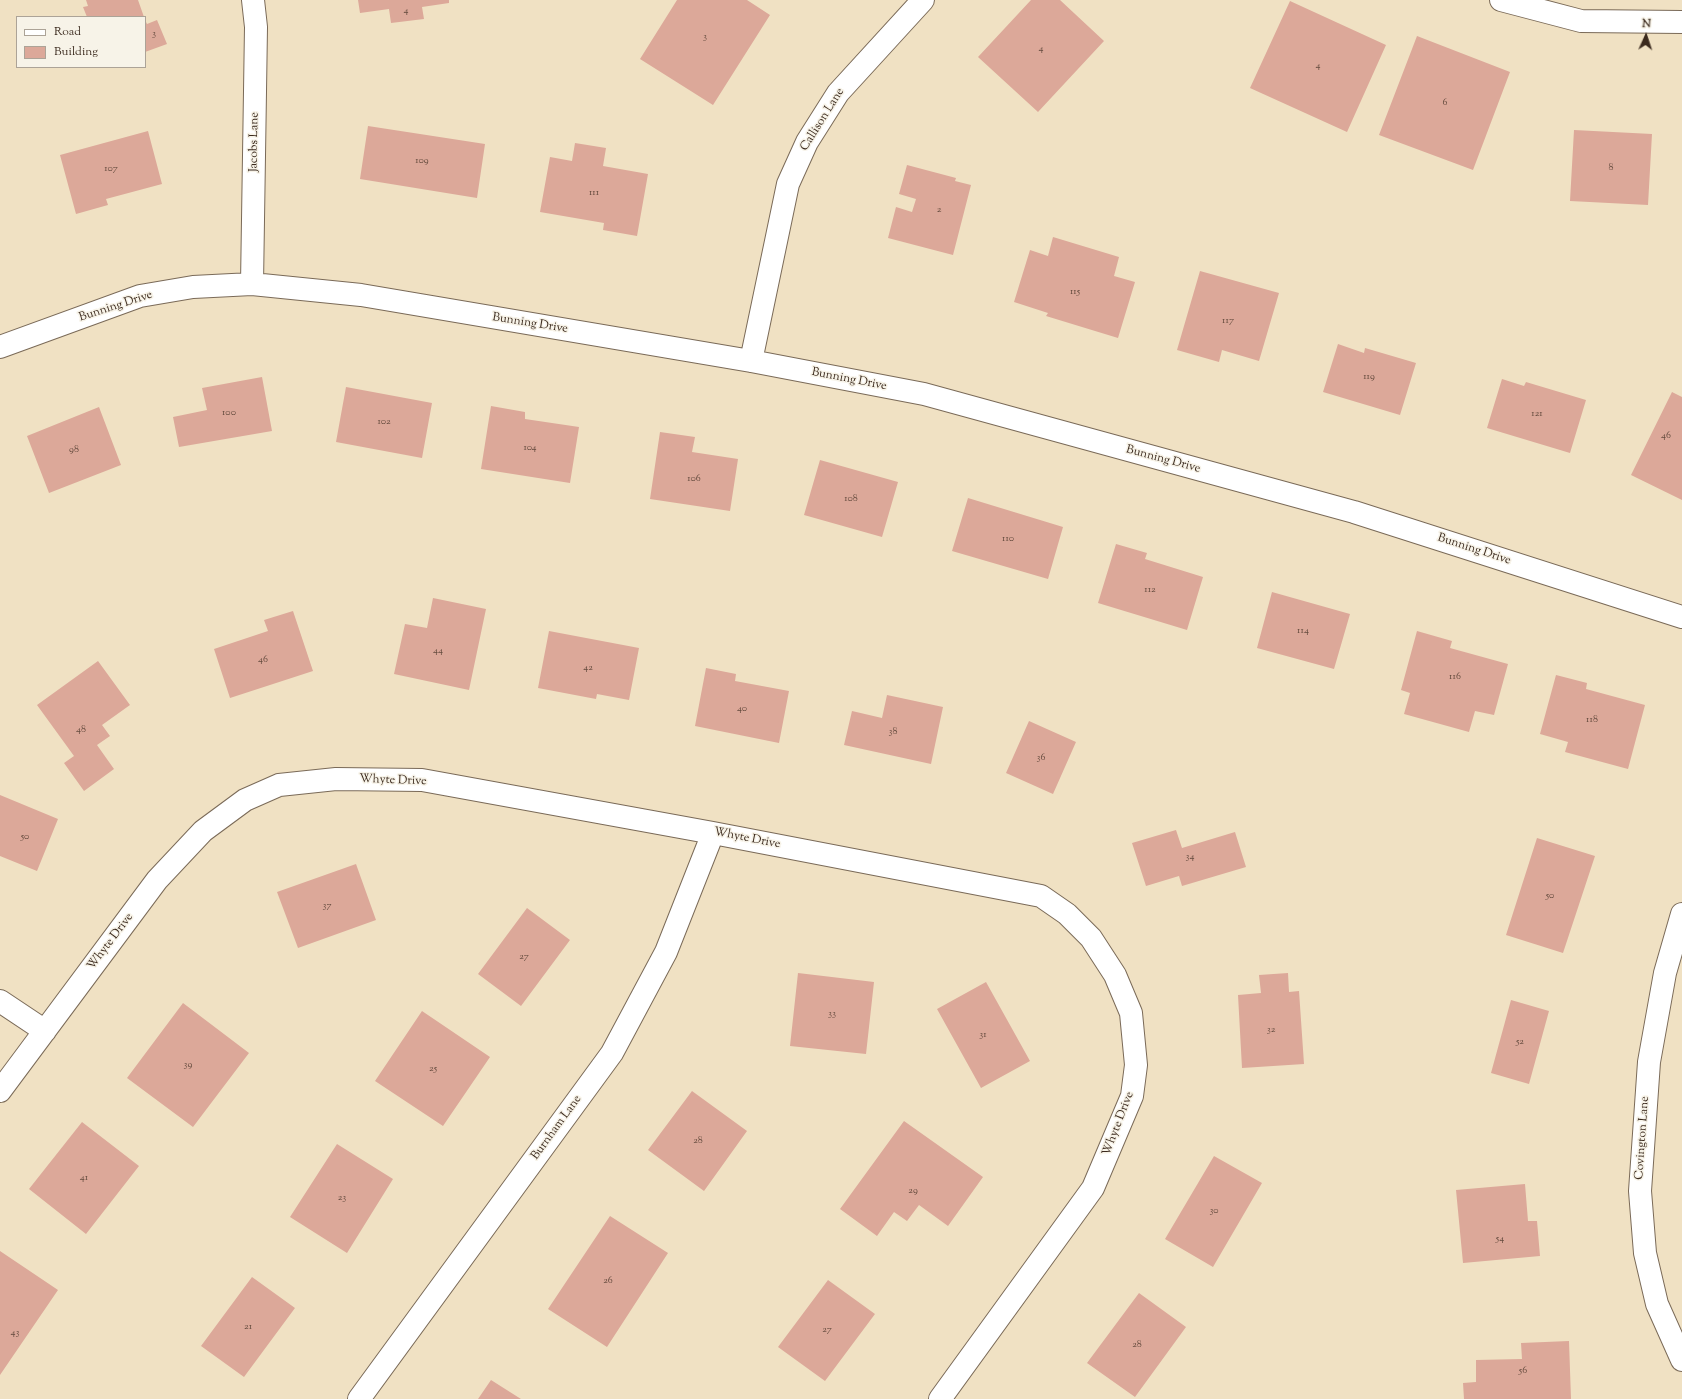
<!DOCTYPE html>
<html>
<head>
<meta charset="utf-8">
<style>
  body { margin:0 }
  #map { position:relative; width:1682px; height:1399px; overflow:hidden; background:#f0e1c3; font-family:"Sorts Mill Goudy",serif }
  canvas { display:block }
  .legend { position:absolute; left:16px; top:16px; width:130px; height:52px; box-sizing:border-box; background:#f7f3e8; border:1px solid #aca397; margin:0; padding:5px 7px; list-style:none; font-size:12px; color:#3b2a1e }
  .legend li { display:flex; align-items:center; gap:8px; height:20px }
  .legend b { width:20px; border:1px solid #aca397 }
  .north { position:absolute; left:1626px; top:16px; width:40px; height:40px; -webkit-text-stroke:3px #f7f3e8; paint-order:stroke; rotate:3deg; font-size:11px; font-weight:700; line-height:16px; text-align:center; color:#3b2a1e }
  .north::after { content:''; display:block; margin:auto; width:14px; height:18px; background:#3b2a1e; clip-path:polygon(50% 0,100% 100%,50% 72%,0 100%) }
</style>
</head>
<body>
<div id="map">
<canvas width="1682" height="1399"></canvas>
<ul class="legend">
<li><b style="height:5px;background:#fff"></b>Road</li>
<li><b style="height:11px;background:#dca899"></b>Building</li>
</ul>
<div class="north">N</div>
</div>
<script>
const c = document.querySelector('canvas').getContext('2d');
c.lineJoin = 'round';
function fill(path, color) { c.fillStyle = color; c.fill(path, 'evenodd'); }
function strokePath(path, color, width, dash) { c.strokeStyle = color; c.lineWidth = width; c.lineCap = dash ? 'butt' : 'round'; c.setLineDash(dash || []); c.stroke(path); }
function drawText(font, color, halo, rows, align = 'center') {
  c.font = font + ' "Sorts Mill Goudy",serif'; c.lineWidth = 3; c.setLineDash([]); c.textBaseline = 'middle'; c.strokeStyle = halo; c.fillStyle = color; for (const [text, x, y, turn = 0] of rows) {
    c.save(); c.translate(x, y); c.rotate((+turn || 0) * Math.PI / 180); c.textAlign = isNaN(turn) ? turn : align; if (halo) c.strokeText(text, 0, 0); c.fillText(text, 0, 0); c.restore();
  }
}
fill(new Path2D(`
  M86,0h52l6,17h-57l-4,-10 5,-1z
  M358,0h91v3l-27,4 2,12 -33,4 -2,-14 -29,4z
  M677,0h70l23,15 -57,90 -73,-46z
  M1031,0h29l44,41 -66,71 -60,-55z
  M1290,1l96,44 -39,87 -97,-44z
  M145,20l2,4 10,-4 10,24 -22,8z
  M1417,36l93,36 -37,98 -94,-35z
  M368,126l117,18 -8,54 -117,-19z
  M1574,130l78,4 -4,71 -78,-4z
  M148,131l14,53 -56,15 2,6 -32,9 -16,-59z
  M575,143l31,5 -3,18 45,8 -11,62 -34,-6 1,-7 -64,-11 10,-55 22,4z
  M907,165l49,13 -1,3 16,4 -18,70 -65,-17 8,-31 16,5 4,-13 -17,-5z
  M1053,237l66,20 -5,19 21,6 -17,56 -72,-22 2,-3 -34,-11 16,-52 18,6z
  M1200,271l79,22 -20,68 -37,-11 -3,12 -42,-12z
  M1338,344l26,9 1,-5 51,15 -16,52 -77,-23z
  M262,377l10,54 -93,16 -6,-30 34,-7 -5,-22z
  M1502,379l22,7 2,-4 60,18 -16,53 -83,-25z
  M346,387l86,16 -10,55 -86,-16z
  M1672,392l10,5v103l-51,-25z
  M491,406l34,6v7l54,8 -9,56 -89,-14z
  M99,407l22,58 -72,28 -22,-57z
  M660,432l35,5 -3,15 46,7 -8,52 -80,-12z
  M820,460l78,22 -16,55 -78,-22z
  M968,498l95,29 -15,52 -96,-28z
  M1116,544l31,9 -2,6 58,18 -16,53 -89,-27z
  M1272,592l78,22 -16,55 -77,-21z
  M433,598l53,11 -17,81 -75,-16 11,-50 22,4z
  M293,611l20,60 -83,27 -16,-49 54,-18 -4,-11z
  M549,631l90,17 -10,52 -32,-6 -1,5 -58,-11z
  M1417,631l35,10 -2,7 58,16 -14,51 -19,-4 -6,21 -65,-18 6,-21 -9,-3z
  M98,661l32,44 -28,20 8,11 -13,9 17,24 -30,22 -20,-28 10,-7 -37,-51z
  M706,668l30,6 -1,7 54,10 -10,52 -84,-17z
  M1556,675l31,8 -1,6 59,16 -17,64 -63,-17 3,-10 -28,-8z
  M887,695l56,12 -12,57 -87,-19 8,-34 30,7z
  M1029,721l47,21 -23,52 -47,-21z
  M0,795l58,24 -21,52 -37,-15z
  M1176,830l6,18 53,-16 11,35 -64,19 -3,-10 -33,10 -14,-43z
  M1537,838l58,18 -32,97 -57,-18z
  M356,864l20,56 -78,28 -21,-56z
  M527,908l43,32 -49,66 -43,-32z
  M798,973l76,9 -8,72 -76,-8z
  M1288,973l1,19 10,-1 5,73 -62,4 -4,-73 23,-2 -2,-18z
  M986,982l44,79 -49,27 -44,-79z
  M1511,1000l38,11 -20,73 -38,-11z
  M183,1003l66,50 -56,74 -66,-49z
  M422,1011l68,46 -47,69 -68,-45z
  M692,1091l55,40 -43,60 -56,-41z
  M904,1121l79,56 -35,49 -29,-21 -12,16 -13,-9 -17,24 -37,-27z
  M82,1122l57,44 -53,68 -57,-45z
  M337,1144l56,35 -46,74 -57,-36z
  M1214,1156l48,27 -49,84 -48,-28z
  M1525,1184l3,37h9l3,35 -77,7 -7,-73z
  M610,1216l58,37 -61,94 -59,-38z
  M0,1251l58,39 -58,85z
  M252,1277l43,31 -51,69 -43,-31z
  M828,1280l47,34 -50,67 -47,-34z
  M1139,1293l47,34 -51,70 -48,-34z
  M1569,1341l2,58h-107l-1,-16 13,-1v-22l46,-1 -1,-16z
  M491,1380l30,19h-43z`), '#dca899');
const minor = new Path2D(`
  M1501,0l80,21 101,1
  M252,284l4,-257 -3,-27
  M0,347l140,-51 53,-9 59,-3 109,11 390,66 173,33 430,118 328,105
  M751,361l37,-177 19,-42 31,-49 85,-93
  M1682,914l-17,59 -16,89 -9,129 5,62 12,51 25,56
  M0,1001l45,30
  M0,1091l157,-211 46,-49 42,-31 34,-15 57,-6 86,1 291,53 328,63 26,18 24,24 24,37 16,38 5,52 -4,31 -39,92 -153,211
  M359,1399l253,-346 54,-101 47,-119`);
strokePath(minor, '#7a6a58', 24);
strokePath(minor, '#fff', 22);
drawText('10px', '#634a3d', null, [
  ["4",406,11],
  ["3",154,34],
  ["3",705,37],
  ["4",1041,49],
  ["4",1318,66],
  ["6",1445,103],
  ["109",422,161],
  ["8",1611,168],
  ["107",111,169],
  ["111",594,193],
  ["2",939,210],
  ["115",1075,292],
  ["117",1228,321],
  ["119",1369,377],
  ["100",229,413],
  ["121",1537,414],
  ["102",384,422],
  ["46",1666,436],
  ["104",530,448],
  ["98",74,450],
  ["106",694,479],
  ["108",851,499],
  ["110",1008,539],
  ["112",1150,590],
  ["114",1303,631],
  ["44",438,651],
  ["46",263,660],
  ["42",588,668],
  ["116",1455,677],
  ["40",742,709],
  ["118",1592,720],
  ["48",81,730],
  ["38",893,732],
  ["36",1041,758],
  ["50",25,837],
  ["34",1190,857],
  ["50",1550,896],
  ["37",327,906],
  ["27",524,957],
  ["33",832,1014],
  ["32",1271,1030],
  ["31",983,1035],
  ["52",1520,1042],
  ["39",188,1065],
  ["25",433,1069],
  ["28",698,1141],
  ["41",84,1178],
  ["29",913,1191],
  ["23",342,1198],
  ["30",1214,1211],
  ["54",1500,1239],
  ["26",608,1281],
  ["21",248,1327],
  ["27",827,1330],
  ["43",15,1333],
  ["28",1137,1345],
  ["56",1523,1371]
]);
drawText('12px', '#3b2a1e', '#f7f3e8', [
  ["Callison Lane",823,120,-58],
  ["Jacobs Lane",255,142,-89],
  ["Bunning Drive",116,307,-18],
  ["Bunning Drive",530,324,9],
  ["Bunning Drive",849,380,11],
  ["Bunning Drive",1163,460,15],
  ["Bunning Drive",1474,550,18],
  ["Whyte Drive",393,781,2],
  ["Whyte Drive",747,839,11],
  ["Whyte Drive",111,942,-53],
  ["Whyte Drive",1119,1124,-69],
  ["Burnham Lane",557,1128,-54],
  ["Covington Lane",1643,1138,-86]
]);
</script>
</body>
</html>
